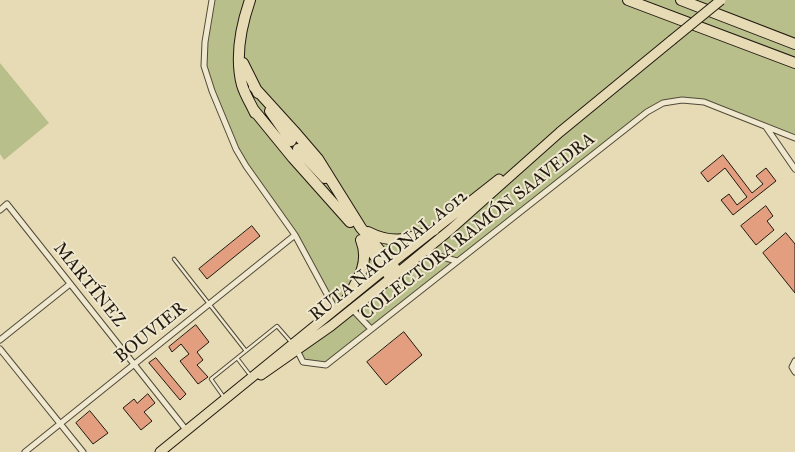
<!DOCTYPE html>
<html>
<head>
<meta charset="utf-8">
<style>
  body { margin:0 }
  canvas { display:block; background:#e6dbb5 }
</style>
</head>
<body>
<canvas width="795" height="452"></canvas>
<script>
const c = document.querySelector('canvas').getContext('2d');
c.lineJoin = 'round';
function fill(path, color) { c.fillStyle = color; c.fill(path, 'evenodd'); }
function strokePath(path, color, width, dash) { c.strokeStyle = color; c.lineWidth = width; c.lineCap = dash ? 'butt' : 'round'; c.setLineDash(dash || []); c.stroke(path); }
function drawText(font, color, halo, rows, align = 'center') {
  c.font = font + ' "IM FELL Great Primer",serif'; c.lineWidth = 4; c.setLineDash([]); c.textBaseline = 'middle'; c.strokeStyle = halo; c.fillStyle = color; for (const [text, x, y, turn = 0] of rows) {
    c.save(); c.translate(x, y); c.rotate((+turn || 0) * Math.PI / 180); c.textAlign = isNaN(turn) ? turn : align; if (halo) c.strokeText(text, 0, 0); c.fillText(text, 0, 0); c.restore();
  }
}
fill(new Path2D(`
  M212,0h583v138l-91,-36 -41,1 -16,9 -321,253 -23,-3 -6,-12 38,-41 -40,-74 -59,-86 -32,-83z
  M0,63l49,60 -45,37 -4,-6z`), '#b8bf8b');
const building = new Path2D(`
  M723,155l29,38 11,-9 -7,-8 10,-8 10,13 -43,34 -12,-15 8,-6 8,11 10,-8 -22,-29 -17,14 -7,-9z
  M766,206l7,10 -6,5 7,9 -18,15 -15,-19z
  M252,226l8,10 -53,43 -8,-10z
  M786,233l9,11v49l-32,-40z
  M196,325l13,17 -12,10 6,8 -6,5 11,12 -10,7 -18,-23 9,-7 -8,-10 -9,8 -3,-5z
  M404,332l18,23 -36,30 -19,-23z
  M156,358l30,36 -6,6 -31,-37z
  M148,394l7,9 -11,9 8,9 -11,9 -18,-22 11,-9 3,4z
  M90,411l18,22 -15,11 -17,-21z`);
fill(building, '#e29e7e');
strokePath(building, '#211910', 1);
const service = new Path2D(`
  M174,259l72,92
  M237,358l13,17
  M223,396l-12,-17 66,-53 14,16`);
const minor = new Path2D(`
  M212,0l-7,42 -1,24 8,25 24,58 10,17 49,69 40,74
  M766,127l29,42
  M0,210l7,-6 180,227
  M424,252l33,9
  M352,309l19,20
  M0,340l70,-56
  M0,349l83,103
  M297,350l6,12 23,3 321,-253 16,-9 19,-3 22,2 91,36
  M795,361l-3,6 3,5
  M25,452l270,-217`);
const primary = new Path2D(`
  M261,375l70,-49 60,-48
  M160,452l225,-183`);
const trunk = new Path2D(`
  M387,267l112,-88
  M394,276l56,-46 110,-98 112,-92`);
const motorway = new Path2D(`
  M250,0c-9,26 -15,58 -8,85 3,10 9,19 13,28
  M628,0l167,63
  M681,0l114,44
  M243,63l15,30
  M254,87l40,44 24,28 43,69 37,44
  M253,109l40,49 57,64
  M270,111l21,30
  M298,149l27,29
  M368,232c25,13 41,7 66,-2
  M363,240l28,38
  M347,299c11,-19 23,-37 14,-59`);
strokePath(service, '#524a39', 4.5);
strokePath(minor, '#524a39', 7);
strokePath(primary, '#211910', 11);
strokePath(trunk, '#211910', 11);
strokePath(motorway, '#211910', 12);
strokePath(service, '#efe8cf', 2.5);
strokePath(minor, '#efe8cf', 5);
strokePath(primary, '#e6dbb5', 9);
strokePath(trunk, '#e6dbb5', 9);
strokePath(motorway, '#e6dbb5', 10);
const trunkBridge = new Path2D(`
  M672,40l49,-40`);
strokePath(trunkBridge, '#211910', 11, []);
strokePath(trunkBridge, '#e6dbb5', 9);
drawText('18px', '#211910', '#efe8cf', [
  ["COLECTORA RAMÓN SAAVEDRA",478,227,-38],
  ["RUTA NACIONAL A012",389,256,-39],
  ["MARTÍNEZ",89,285,51],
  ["BOUVIER",151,333,-39]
]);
</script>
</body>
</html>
